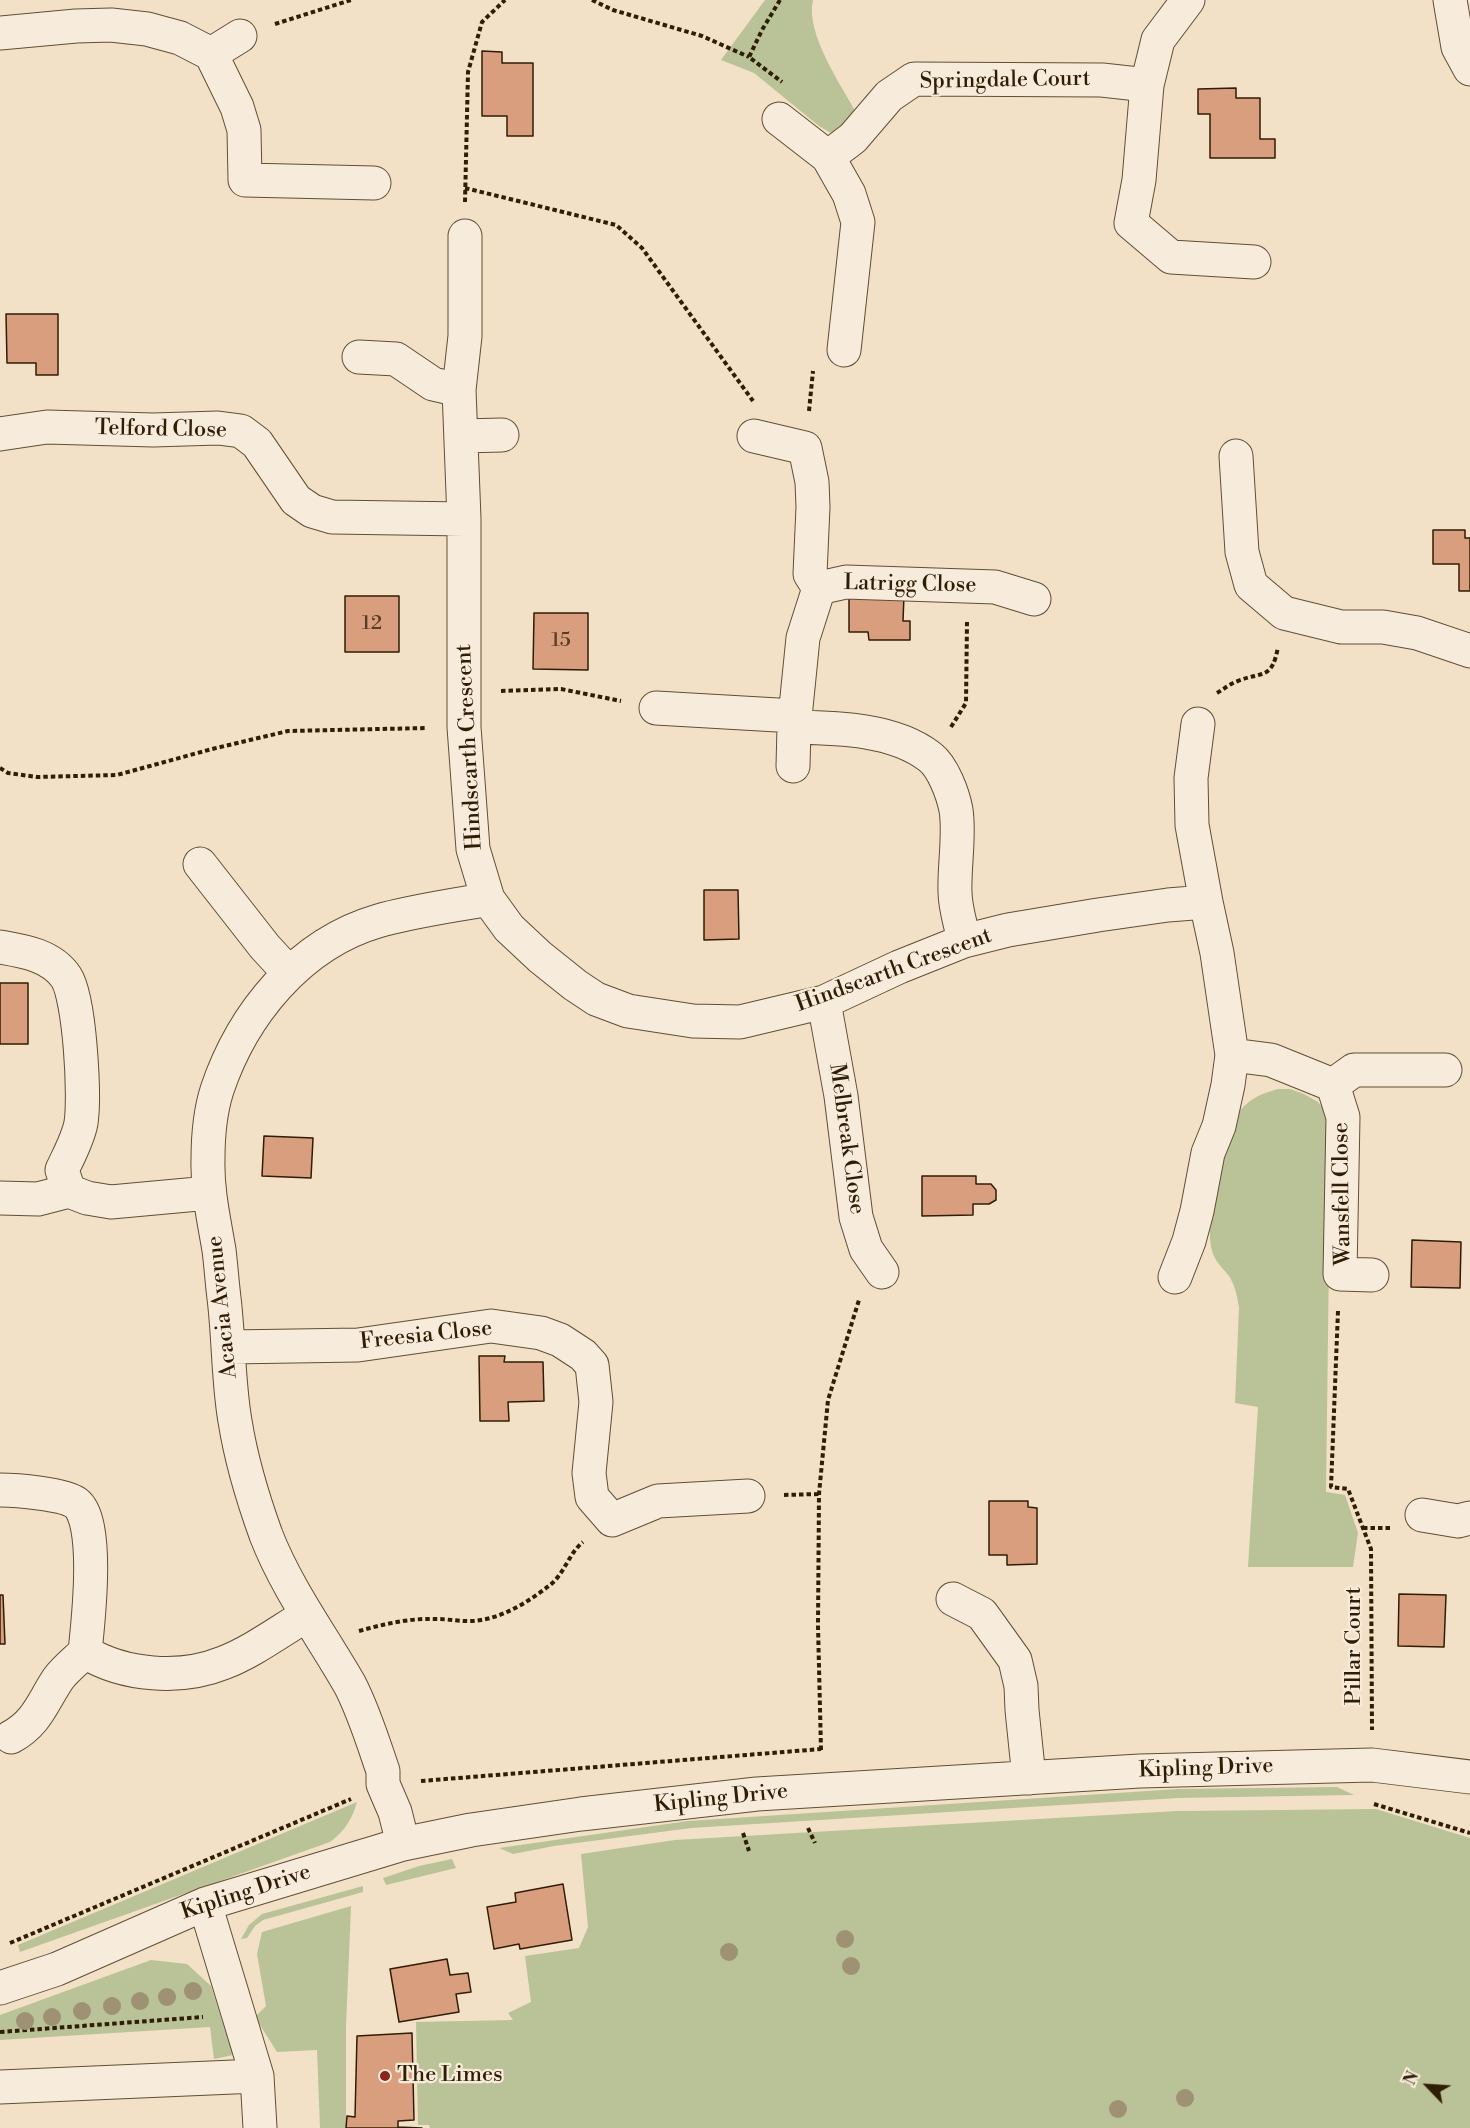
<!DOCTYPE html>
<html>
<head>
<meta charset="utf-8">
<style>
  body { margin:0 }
  #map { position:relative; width:1470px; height:2128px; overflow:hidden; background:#f3e1c7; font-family:"Libre Bodoni",serif }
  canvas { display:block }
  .north { position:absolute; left:1398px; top:2056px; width:60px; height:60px; -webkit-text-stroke:4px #f7ecdb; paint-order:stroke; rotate:295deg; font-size:16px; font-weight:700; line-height:24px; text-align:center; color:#2f1d04 }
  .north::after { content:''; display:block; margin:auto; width:21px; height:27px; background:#2f1d04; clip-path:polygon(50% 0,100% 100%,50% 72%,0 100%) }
</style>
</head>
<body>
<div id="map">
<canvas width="1470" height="2128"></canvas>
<div class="north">N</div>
</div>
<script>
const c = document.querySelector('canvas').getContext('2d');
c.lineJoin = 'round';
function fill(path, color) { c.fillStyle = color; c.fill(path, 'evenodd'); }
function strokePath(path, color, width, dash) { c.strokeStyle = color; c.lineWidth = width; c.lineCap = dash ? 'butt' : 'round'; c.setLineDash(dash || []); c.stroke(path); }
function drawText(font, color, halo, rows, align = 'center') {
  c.font = font + ' "Libre Bodoni",serif'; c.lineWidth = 4.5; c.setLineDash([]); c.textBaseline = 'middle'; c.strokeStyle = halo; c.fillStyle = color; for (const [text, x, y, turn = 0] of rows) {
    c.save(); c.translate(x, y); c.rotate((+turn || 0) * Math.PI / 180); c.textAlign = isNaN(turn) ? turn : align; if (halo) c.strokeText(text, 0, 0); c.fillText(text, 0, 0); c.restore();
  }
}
fill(new Path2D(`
  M765,0h48c-8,34 29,86 45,116l-7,9 -20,8 -12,-7 -65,-53 -33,-13z
  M1278,1089h12l14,5 14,8 9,11 3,67 -4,312 19,3 13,38 -5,34h-105l10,-160 -23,-4 4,-96c-2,-11 -4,-22 -10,-31 -6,-8 -12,-12 -16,-22 -12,-36 13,-103 24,-139 11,-16 23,-21 41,-26z
  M1337,1787l17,8 -176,3 -149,9 -338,21 -137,18 -41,8 -14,-6 189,-27 490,-32z
  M357,1802c-5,17 -12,29 -27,40l-310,110 -2,-7z
  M1376,1809l94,29v290h-1040l-1,-3h-11l-2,-103 97,-2 -5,-7 23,-11 -6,-46 54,-8 9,-21 -7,-73 94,-14 502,-29z
  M452,1859l4,9 -70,17 -3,-7 36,-12z
  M363,1886v6l-100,28 -8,6 -8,12 -6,1 8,-14 13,-11z
  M351,1906l-5,121v101h-26l-3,-78 -40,2 -22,-35 11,-11 -9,-52 5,-22z
  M151,1960l36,4 24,22 22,69 -19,4 -4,-32 -210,13v-25z`), '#b9c397');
const building = new Path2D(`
  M482,51l20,1v11h31v73h-26v-20h-25z
  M1236,88v10h24v41h15v19h-65v-44h-12v-25z
  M6,314h52v61h-22v-12h-29z
  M1433,530h32v8h5v53h-11v-27h-26z
  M849,595h55l-1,26h7v19h-41l-1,-8h-19z
  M345,596h54v56h-54z
  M534,613h54v57l-55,-1z
  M704,890h34l1,49 -35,1z
  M0,983h28v61h-28z
  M264,1136l49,2 -2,40 -49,-2z
  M922,1176h54v8h15l5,6v10l-7,4h-16v11l-51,1z
  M1412,1240l49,2 -1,46 -49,-1z
  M479,1356h26l-1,6h39l1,39 -36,1 1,19h-29z
  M989,1501h39v6l9,1v56l-30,1v-10h-18z
  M1399,1594l47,1 -2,52 -46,-1z
  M0,1595h3l2,49h-5z
  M563,1884l9,56 -52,9 -1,-5 -25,5 -7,-42 29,-5 -1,-9z
  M447,1959l3,16 18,-2 3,19 -15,2 3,18 -60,10 -9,-53z
  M412,2033l2,87 -16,1v6l24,1h-76l1,-12 8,1 2,-81z`);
fill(building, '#d99e7d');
strokePath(building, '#2f1d04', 1.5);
const minor = new Path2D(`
  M1450,0l8,47 12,22
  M0,33l76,-7 35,-1 36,4 33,9 31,16 29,-18
  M211,54l26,53 7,23 1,50 129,3
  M1147,85l-8,95 -8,43 40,34 83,5
  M779,119l49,38
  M465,236v100l-6,54 5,129v208l9,122 15,50 21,29 31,29 35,28 21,14 32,12 65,10 47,1 84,-20 75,-35 65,-26 44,-11 90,-15 70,-10 38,-3 11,51 15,102 -4,30 -9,41 -11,27 -11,58 -8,30 -14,36
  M844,350l14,-128 -9,-28 -21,-37 25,-19 36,-42 25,-17 188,1 45,5 11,-45 30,-40
  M359,357l37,2 37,25 26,6
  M0,434l47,-7 106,3 65,-2 23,3 16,12 39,57 16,11 20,6 132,2
  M461,436l41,-1
  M754,436l51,12 7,34 1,25 -3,67 9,14
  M1236,456l6,96 9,33 33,28 57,14h42l34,6 53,18
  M656,708l139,8
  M1198,724l-7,54 1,47 14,77
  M794,727l9,-89 16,-50 27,-6 149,5 39,12
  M793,766l1,-39c44,1 100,2 136,30 13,10 23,37 26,53 4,25 -2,56 -1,82 0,16 6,33 9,49
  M200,864l65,83 24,26
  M0,947c23,4 51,8 66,30 14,21 19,119 15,146 -3,16 -12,32 -19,47l7,21 18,7 24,4 98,-9
  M824,1002l17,94 15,121 10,32 16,23
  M1232,1055l39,5 62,25 10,32 -3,157 32,1
  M1333,1085l21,-15h91
  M0,1198l38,1 31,-8
  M230,1347l128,-2 133,-19 50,7 19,7 23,15 9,10 4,37 -7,71 3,24 20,23 46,-19 90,-5
  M0,1490c16,0 64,4 76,13 24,18 12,120 9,149 39,24 96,28 138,11 29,-11 57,-32 84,-48
  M1422,1515l36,6 12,-3
  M953,1599l29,15 33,46 6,26 1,24 7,68
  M11,1737c26,-14 31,-34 47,-58 7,-10 19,-19 27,-27
  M403,1844l-8,-32 -12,-28v-13c-10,-29 -19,-59 -33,-86 -28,-49 -63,-96 -84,-150 -13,-36 -25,-76 -31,-114 -7,-40 -6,-82 -11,-123 -2,-16 -3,-32 -5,-48 -5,-30 -12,-60 -11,-91 0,-22 2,-47 9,-69 25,-75 82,-146 161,-169 35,-10 74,-15 110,-22
  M205,1904l52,172 3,52
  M0,1988l57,-19 148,-65 198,-60 68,-14 110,-16 176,-20 383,-23 232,-6 98,12
  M0,2087l257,-11`);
strokePath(minor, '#604e35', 35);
strokePath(new Path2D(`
  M592,0l21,10 89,26 47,21
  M780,0l-18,30 -13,27 33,25
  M275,24l76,-24
  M465,188l151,37 26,23 111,153
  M465,202l3,-130 14,-50 23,-22
  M809,411l4,-40
  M501,691l60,-2 60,12
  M1217,693c7,-4 14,-10 21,-12 25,-10 34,-1 40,-34
  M951,727l15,-24 1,-81
  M0,768l8,5 29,4 80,-2 95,-26 76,-18 139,-3
  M1338,1311l-7,176 17,2 23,60 1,181
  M784,1495l35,-1
  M1363,1528h27
  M359,1631c25,-7 51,-13 77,-12 15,0 30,4 45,1 25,-4 50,-20 69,-35 15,-12 19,-32 33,-43
  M821,1750l-3,-124 1,-132 9,-94 31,-100
  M421,1781l400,-32
  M1374,1804l96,29
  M808,1828l7,15
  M743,1833l6,18
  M10,1943l341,-144
  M0,2032l203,-15`), '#2f1d04', 4, [4.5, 3]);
strokePath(minor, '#f7ecdb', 33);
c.fillStyle = '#9e9174';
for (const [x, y] of [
  [845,1939],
  [729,1952],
  [851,1966],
  [193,1991],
  [167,1997],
  [140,2001],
  [112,2006],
  [82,2011],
  [52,2017],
  [25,2021],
  [1185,2098],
  [1118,2109]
]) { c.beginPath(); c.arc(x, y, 9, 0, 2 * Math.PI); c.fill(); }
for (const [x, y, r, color] of [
  [385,2076,6,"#8f2418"]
]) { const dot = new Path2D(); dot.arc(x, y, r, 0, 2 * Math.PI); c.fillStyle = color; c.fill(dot); strokePath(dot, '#f7ecdb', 2); }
drawText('20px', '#5a3d22', null, [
  ["12",372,624],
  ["15",561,641]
]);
drawText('22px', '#2f1d04', '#f7ecdb', [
  ["Springdale Court",1005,81,-1],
  ["Telford Close",161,430,1],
  ["Latrigg Close",910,585,1],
  ["Hindscarth Crescent",470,747,-93],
  ["Hindscarth Crescent",894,971,-20],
  ["Melbreak Close",846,1139,82],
  ["Wansfell Close",1343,1194,-91],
  ["Acacia Avenue",223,1307,-96],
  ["Freesia Close",426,1336,-6],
  ["Pillar Court",1355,1646,-90],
  ["Kipling Drive",1206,1769,-2],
  ["Kipling Drive",721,1799,-6],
  ["Kipling Drive",246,1893,-18]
]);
drawText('22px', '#2f1d04', '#f7ecdb', [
  ["The Limes",397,2076]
], 'left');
</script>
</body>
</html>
